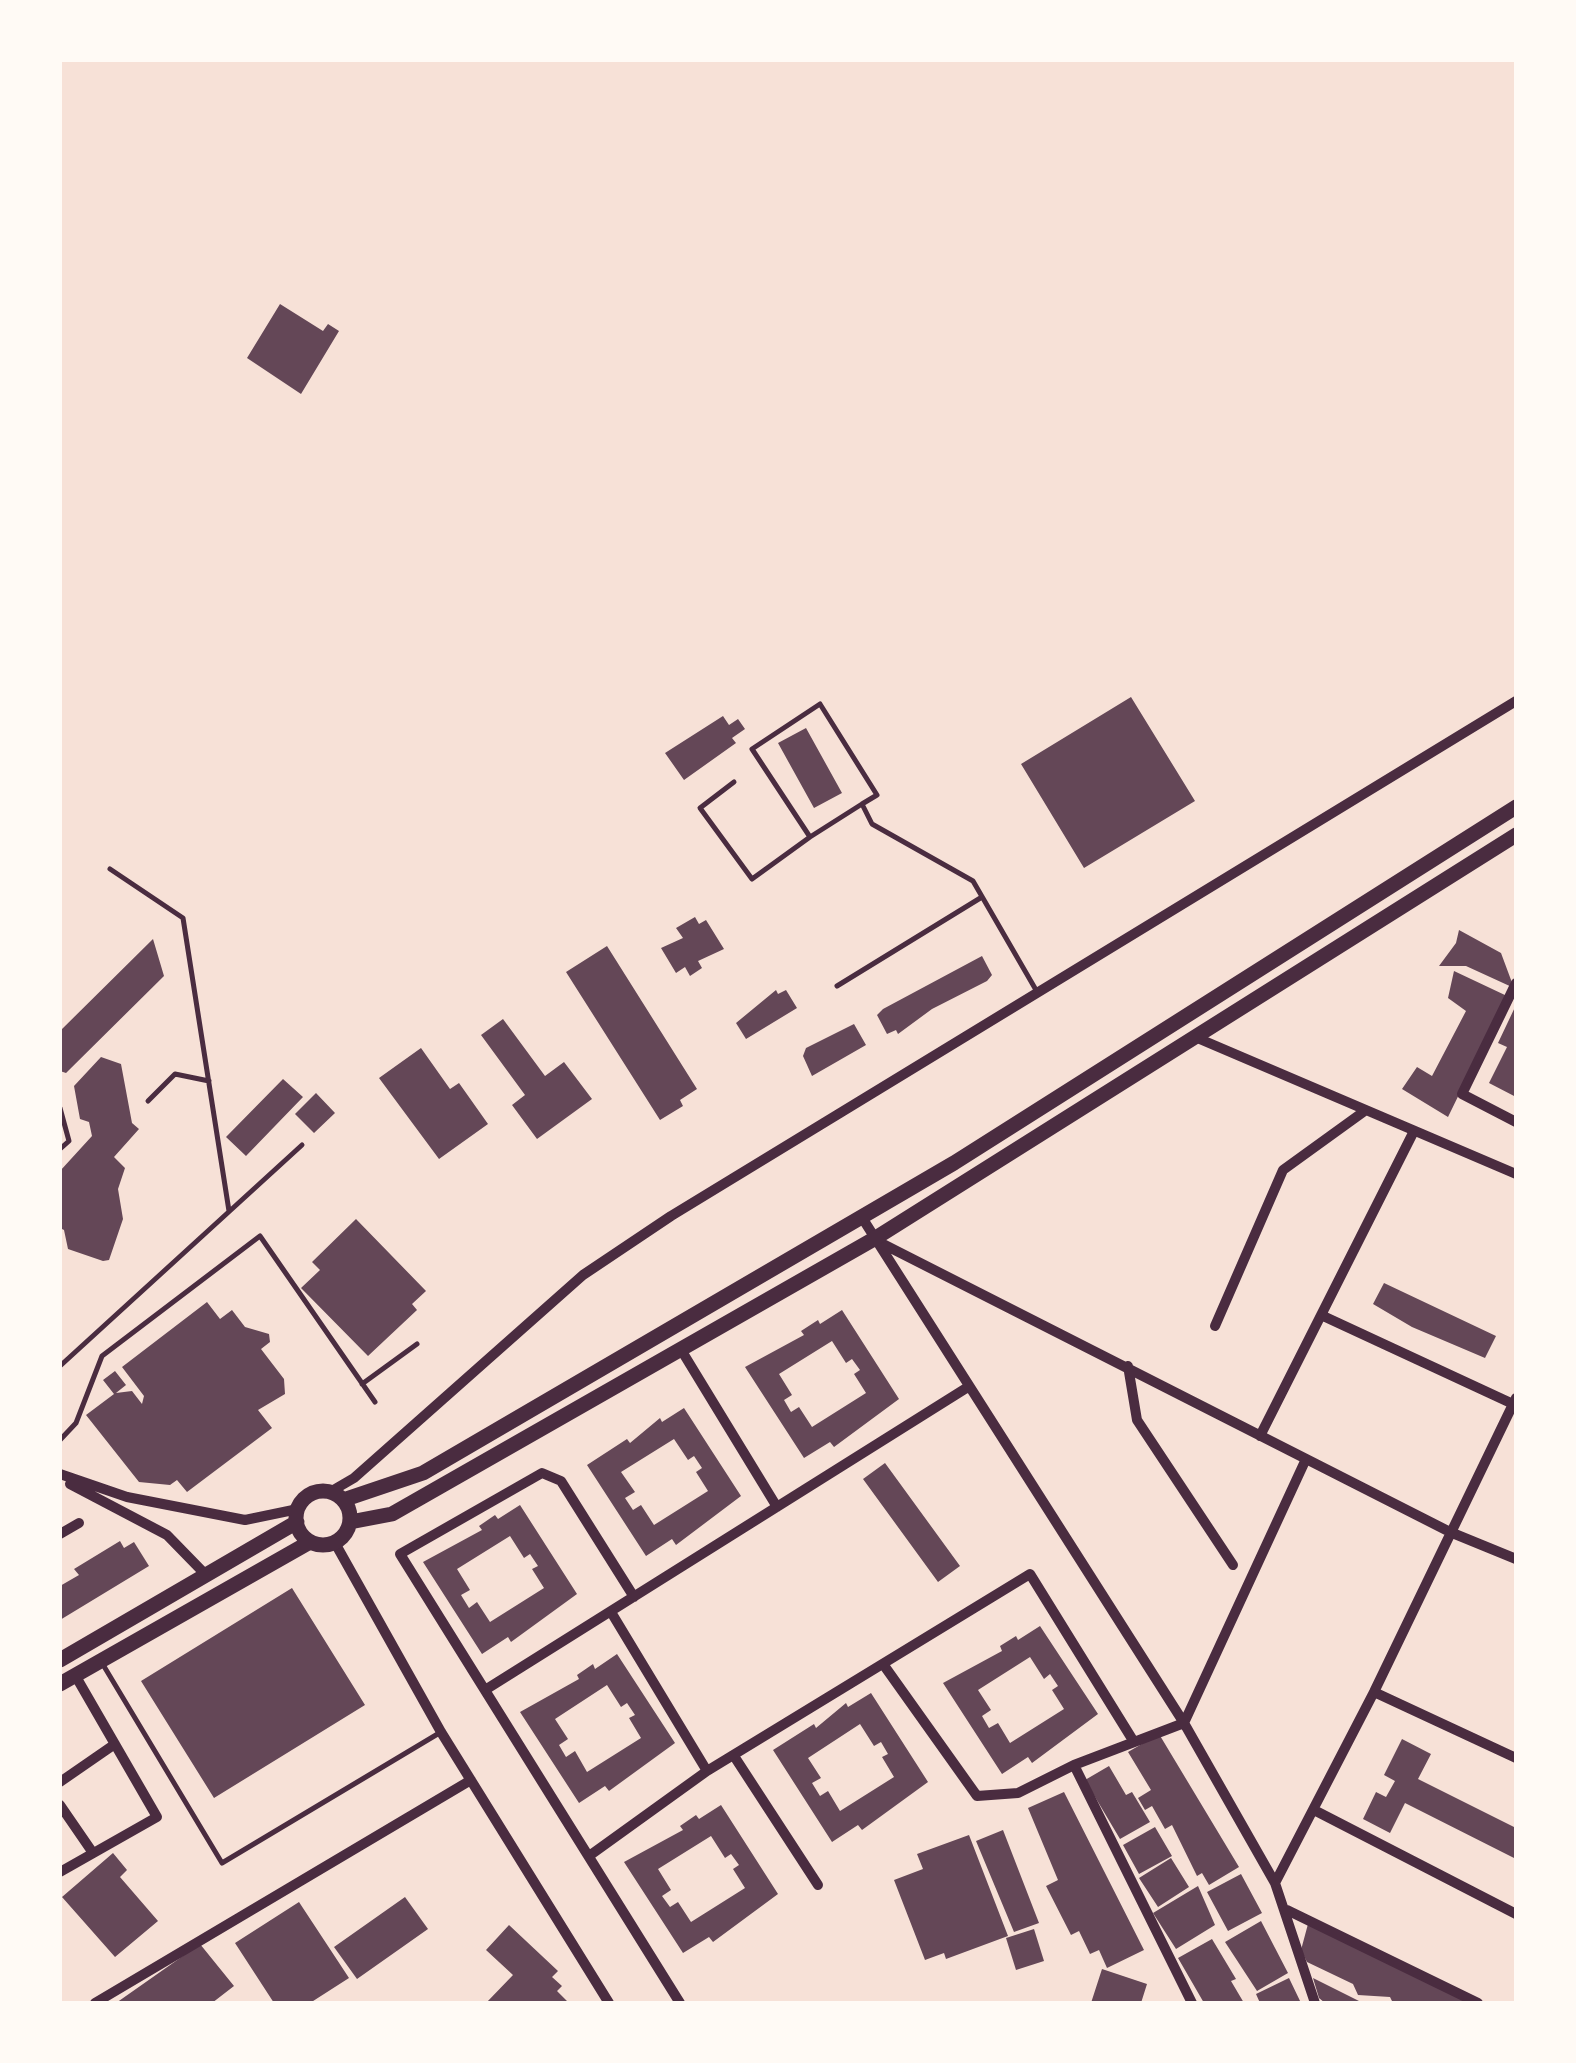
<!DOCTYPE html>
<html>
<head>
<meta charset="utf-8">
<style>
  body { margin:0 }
  #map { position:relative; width:1576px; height:2063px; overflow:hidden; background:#f7e1d7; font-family:"Work Sans",sans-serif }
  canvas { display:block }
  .frame { position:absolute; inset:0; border:62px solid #fffaf5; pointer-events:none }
</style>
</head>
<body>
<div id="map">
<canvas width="1576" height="2063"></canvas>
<div class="frame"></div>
</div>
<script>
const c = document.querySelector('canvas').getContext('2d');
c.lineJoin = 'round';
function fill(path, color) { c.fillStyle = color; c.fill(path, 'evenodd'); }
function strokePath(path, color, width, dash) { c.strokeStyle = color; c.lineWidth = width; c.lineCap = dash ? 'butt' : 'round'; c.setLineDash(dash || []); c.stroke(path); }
fill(new Path2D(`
  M280,304l43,27 5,-7 11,7 -38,63 -54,-36z
  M1131,697l64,104 -111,67 -63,-104z
  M723,716l6,9 9,-6 7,10 -13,9 4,5 -52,37 -19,-27z
  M806,728l36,65 -28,15 -36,-65z
  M695,917l4,7 7,-4 18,29 -26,12 4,7 -12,8 -5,-9 -9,6 -15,-25 22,-10 -7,-10z
  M1459,930l42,23 13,35 -48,-22h-27l17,-23z
  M153,939l11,37 -98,97 -6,-2v-40z
  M607,946l90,143 -17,11 3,6 -23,14 -94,-148z
  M982,956l10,19 -5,6 -55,28 -34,25 -2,-4 -9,4 -10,-19 6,-6z
  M1454,971l53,25 -59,121 -46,-28 15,-22 15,9 34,-65 -18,-13z
  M776,990l2,4 8,-4 11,18 -51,31 -10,-16z
  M1516,1005v92l-27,-14 18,-36 -9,-4z
  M503,1019l42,57 19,-14 28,37 -55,40 -25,-34 13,-10 -44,-60z
  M854,1024l12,21 -54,31 -9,-20 3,-8z
  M421,1048l29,41 9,-6 29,41 -49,35 -60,-81z
  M101,1057l20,7 11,59 7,6 -25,28 11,11 -7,21 5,30 -14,41 -6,1 -35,-12 -4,-19 -4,-2v-57l32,-35 -3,-14 -9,-3 -6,-33z
  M283,1079l20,18 -57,59 -20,-19z
  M316,1093l19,20 -21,20 -19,-19z
  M356,1219l70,72 -14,13 5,6 -49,46 -67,-68 19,-18 -8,-8z
  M1384,1283l112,53 -11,22 -73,-31 -39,-23z
  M207,1302l13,17 12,-9 13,17 24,7 1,8 -9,7 23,30 1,15 -27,16 14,18 -85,64 -10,-12 -7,5 -31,-3 -53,-67 28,-21 -11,-14 12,-9 11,14 -10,8 16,-2 10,13 2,-8 -22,-29z
  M842,1310l57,89 -65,48 -4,-5 -26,16 -59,-91 59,-32 -3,-4 17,-11 2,4zM832,1341l14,22 6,-4 8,11 -6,4 12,19 -54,34 -13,-20 -8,5 -7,-12 8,-5 -13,-21z
  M684,1408l57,88 -65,49 -4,-6 -26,17 -59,-91 40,-26 3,4 30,-25 2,4zM674,1439l14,21 6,-4 8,12 -6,4 12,19 -54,34 -13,-20 -8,5 -8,-12 10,-6 -14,-20z
  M885,1463l75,103 -22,16 -75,-103z
  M520,1505l57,89 -66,48 -3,-5 -26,17 -59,-92 59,-32 -3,-4 16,-11 3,4zM510,1536l14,22 6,-4 8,12 -6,3 12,19 -54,34 -13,-20 -8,6 -8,-13 9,-5 -13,-21z
  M120,1541l4,7 10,-6 15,24 -89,54v-34l19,-11 -5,-6z
  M292,1588l73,117 -151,93 -73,-117z
  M1040,1626l58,88 -66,49 -4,-6 -26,17 -59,-91 59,-32 -2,-5 16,-10 2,4zM1030,1657l14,22 6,-5 8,12 -6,4 12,19 -54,34 -12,-20 -9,5 -7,-12 9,-6 -13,-20z
  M617,1654l58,89 -66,48 -4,-5 -26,17 -59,-91 59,-33 -2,-4 16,-11 2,5zM607,1685l14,22 6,-4 8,12 -6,3 12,20 -54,34 -12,-21 -9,6 -7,-12 9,-6 -13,-20z
  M871,1693l57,89 -66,48 -4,-5 -26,17 -59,-92 41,-26 2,4 30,-25 2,4zM860,1724l14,22 7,-4 7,12 -6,3 12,20 -54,34 -12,-20 -8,5 -8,-13 9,-5 -13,-20z
  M1159,1734l80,133 -30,18 -7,-12 -5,3 -25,-51 -7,4 -13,-23 -7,4 -7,-12 13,-8 -23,-38z
  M1402,1739l29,15 -13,25 98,49v31l-111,-56 -15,30 -27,-14 13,-27 10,5 9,-16 -11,-6z
  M1109,1766l17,29 6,-3 18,30 -30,17 -35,-59z
  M1064,1792l80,158 -37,18 -8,-18 -9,4 -11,-23 -8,4 -25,-49 12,-6 -30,-72z
  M721,1805l57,89 -65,48 -4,-5 -26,16 -59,-91 59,-32 -3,-4 16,-11 3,4zM711,1836l14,22 6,-4 8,11 -6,4 12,19 -54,34 -13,-20 -8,5 -8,-11 9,-6 -13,-21z
  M1155,1827l17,29 -33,18 -16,-29z
  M1003,1830l36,93 -25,9 -38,-91z
  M969,1835l39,101 -62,23 -2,-6 -19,7 -31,-80 29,-11 -6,-15z
  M113,1853l14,17 -7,7 38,44 -43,36 -53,-60z
  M1171,1858l18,29 -31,20 -19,-29z
  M1241,1874l21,39 -34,18 -21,-39z
  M1198,1886l17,39 -39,24 -23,-36z
  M405,1897l23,32 -71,50 -23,-32z
  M299,1902l50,76 -39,25h-36l-39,-60z
  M1261,1921l27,52 -31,18 -32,-49z
  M1308,1924l163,79h-78l-3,-6 -32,-2 -5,-11 -46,-22 -6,-12z
  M509,1925l49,46 -6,6 10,9 -5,5 12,12h-83l27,-28 -27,-25z
  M1034,1929l10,32 -28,9 -10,-32z
  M1212,1939l24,40 -5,2 13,22h-40l-26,-45z
  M200,1944l34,42 -22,17h-96z
  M1102,1969l45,15 -6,19h-50z
  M1289,1978l12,25h-41l-4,-9z
  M1313,1978l50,25h-38l-6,-5z`), '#644757');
strokePath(new Path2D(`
  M734,782l-34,26 52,71 58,-42
  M862,804l-52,33 -58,-88 68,-45 57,91 -15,9 10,20 101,57 63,109
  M110,869l73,49 46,293
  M837,986l145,-89
  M148,1101l27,-27 34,7
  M60,1108l9,33 -9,8
  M60,1366l242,-221
  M362,1384l55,-40
  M60,1440l16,-17 26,-67 158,-120 115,166
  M102,1663l120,200 219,-131`), '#4a2c40', 5);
strokePath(new Path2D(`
  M1516,983l-54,111 54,28
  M1195,1037l321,137
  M861,1216l323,507 -110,42 118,238
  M877,1241l573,291 66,27
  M1321,1315l192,89
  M1215,1326l68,-156 83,-60
  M680,1348l97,159
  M1128,1366l9,54 96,145
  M1260,1436l154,-305
  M1306,1459l-122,264 91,160 40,120
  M60,1474l67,23 118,23 53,-11
  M70,1484l97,51 38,39
  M330,1492l24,-14 229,-203 88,-59 845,-515
  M60,1534l19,-11
  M335,1543l106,189 168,271
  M634,1597l-73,-116 -19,-8 -142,81 280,449
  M611,1612l96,159
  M883,1664l94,132 41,-3 56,-28
  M485,1690l483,-303
  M1374,1692l142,66
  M734,1756l84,129
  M60,1782l55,-38
  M60,1805l33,48
  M1314,1810l202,104
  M589,1856l118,-85 323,-197 104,168
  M60,1872l97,-55 -82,-142
  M1275,1883l99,-191 142,-294
  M1287,1910l191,93
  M95,2003l376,-223`), '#4a2c40', 10);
strokePath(new Path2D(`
  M296 1518a27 27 0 1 1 54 0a27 27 0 1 1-54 0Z
  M343,1500l80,-27 531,-310 562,-356
  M350,1522l42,-8 482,-275 642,-404
  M60,1660l237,-138
  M60,1684l250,-142`), '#4a2c40', 15);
</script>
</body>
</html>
